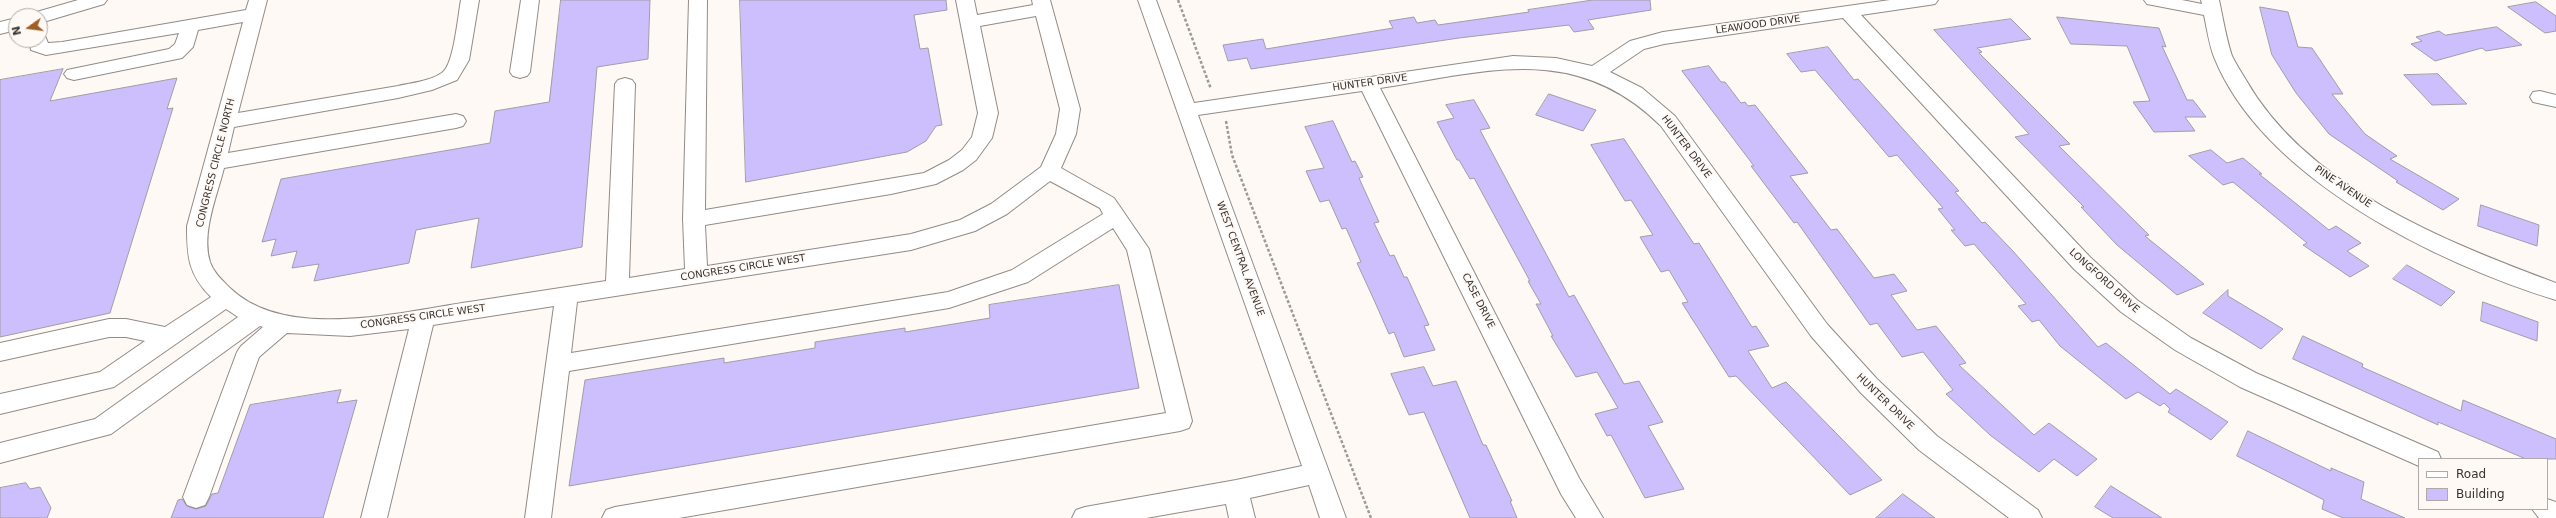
<!DOCTYPE html>
<html>
<head>
<meta charset="utf-8">
<style>
  body { margin:0 }
  #map { position:relative; width:2556px; height:518px; overflow:hidden; background:#fff9f5; font-family:"DejaVu Sans",sans-serif }
  canvas { display:block }
  .legend { position:absolute; left:2418px; top:458px; width:130px; height:52px; box-sizing:border-box; background:#fff9f5; border:1px solid #afaaa7; margin:0; padding:5px 7px; list-style:none; font-size:12px; color:#363331 }
  .legend li { display:flex; align-items:center; gap:8px; height:20px }
  .legend b { width:20px; border:1px solid #afaaa7 }
  .north { position:absolute; left:8px; top:8px; width:40px; height:40px; box-sizing:border-box; background:#fff9f5; border:1px solid #afaaa7; border-radius:50%; rotate:256deg; font-size:11px; font-weight:700; line-height:16px; text-align:center; color:#363331 }
  .north::after { content:''; display:block; margin:auto; width:14px; height:18px; background:#9d5f25; clip-path:polygon(50% 0,100% 100%,50% 72%,0 100%) }
</style>
</head>
<body>
<div id="map">
<canvas width="2556" height="518"></canvas>
<ul class="legend">
<li><b style="height:5px;background:#fff"></b>Road</li>
<li><b style="height:11px;background:#cdbffd"></b>Building</li>
</ul>
<div class="north">N</div>
</div>
<script>
const c = document.querySelector('canvas').getContext('2d');
c.lineJoin = 'round';
function fill(path, color) { c.fillStyle = color; c.fill(path, 'evenodd'); }
function strokePath(path, color, width, dash) { c.strokeStyle = color; c.lineWidth = width; c.lineCap = dash ? 'butt' : 'round'; c.setLineDash(dash || []); c.stroke(path); }
function drawText(font, color, halo, rows, align = 'center') {
  c.font = font + ' "DejaVu Sans",sans-serif'; c.lineWidth = 3.5; c.setLineDash([]); c.textBaseline = 'middle'; c.strokeStyle = halo; c.fillStyle = color; for (const [text, x, y, turn = 0] of rows) {
    c.save(); c.translate(x, y); c.rotate((+turn || 0) * Math.PI / 180); c.textAlign = isNaN(turn) ? turn : align; if (halo) c.strokeText(text, 0, 0); c.fillText(text, 0, 0); c.restore();
  }
}
const building = new Path2D(`
  M561,0h89l-2,59 -51,8 -15,180 -111,21 8,-50 -63,12 -7,33 -95,18 5,-17 -27,4 5,-17 -26,5 5,-17 -14,3 19,-63 209,-36 5,-32 54,-9z
  M740,0h206l1,10 -33,5 6,34 8,-1 14,77 -6,1 -10,15 -19,11 -161,30z
  M1593,0h57l1,10 -63,10 6,9 -20,3 -5,-7 -110,13 -208,31 -4,-11 -19,3 -5,-16 40,-6 3,10 127,-21 -4,-7 25,-4 3,6 18,-3 3,5 91,-13 -1,-2z
  M2536,2l20,14v15l-11,2 -37,-26z
  M2260,7l28,5 10,35 14,1 31,46h-11l33,40 32,22 -7,3 69,40 -16,11 -47,-28 2,-1 -69,-47 -33,-41 -24,-38z
  M2057,17l102,11 7,19 -4,-1 25,54h6l13,17h-21l10,14 -41,1 -21,-30 17,-1 -23,-55 -56,-2z
  M2011,19l20,20 -54,9 5,4 -3,1 91,91 -11,2 90,89 -4,1 59,48 -27,11 -60,-50 -36,-38h3l-69,-70 14,-3 -95,-104z
  M2497,27l25,18 -36,6 -4,-3 -47,13 -24,-17 11,-3 -6,-4 23,-6 6,4z
  M1828,47l26,33 4,-1 101,112 -4,1 27,31 3,-1 27,28 86,97 8,-4 64,51 6,-5 52,33 -17,18 -43,-28 2,-3 -6,-6 -4,3 -22,-14 -12,7 -66,-53 -21,-26 -7,2 -14,-16 8,-2 -52,-60 -9,2 -14,-16h4l-17,-21 5,-1 -46,-53 -8,2 -74,-87 -14,2 -14,-18z
  M1709,66l12,16h4l16,21 4,-1 3,4 7,-1 53,68 -18,3 41,54 6,-1 37,49 20,-4 13,17 -16,4 26,35 19,-4 30,37 -7,2 75,70 15,-12 48,36 -20,17 -23,-17 -15,13 -49,-37 -44,-41 7,-4 -30,-38 -21,5 -25,-34 -7,2 -73,-103 -3,1 -31,-41 -12,-16h3l-72,-95z
  M63,69l-13,32 127,-23 -10,31 6,-1 -63,205 -110,24v-257z
  M2438,74l29,30 -35,1 -28,-30z
  M1549,94l47,16 -13,21 -47,-16z
  M1474,100l16,28 -10,2 89,167 5,-2 50,89 15,-3 24,41 -15,4 36,63 -39,9 -34,-63 -4,1 -12,-22 23,-6 -21,-36 -21,5 -25,-41h2l-17,-32h5l-13,-23h2l-56,-103 -4,1 -11,-19h-2l-20,-38 17,-4 -8,-13z
  M1333,121l19,41 3,-1 8,16 -4,1 20,44 -5,1 16,33 4,-1 10,22h3l22,48 -5,1 11,24 -31,7 -10,-25 -5,2 -15,-34 -17,-37 4,-1 -15,-34 -4,1 -13,-29 -9,2 -14,-31 18,-3 -19,-41z
  M1624,139l70,105 5,-1 53,84 4,-1 13,20 -21,5 24,37 14,-6 96,98 -32,15 -114,-119 -7,1 -47,-74 6,-1 -19,-32 -8,2 -21,-35 13,-2 -22,-35 -6,1 -34,-56z
  M2211,150l16,13 16,-5 19,16h-3l70,56 7,-4 25,17 -14,8 22,15 -19,11 -47,-32 4,-2 -74,-61 -10,3 -34,-29z
  M2481,205l58,20 -2,21 -59,-20z
  M2407,265l48,27 -14,14 -48,-27z
  M1119,285l20,103 -570,98 16,-106 139,-22v5l91,-15v-6l90,-14v4l85,-14 -1,-13z
  M2228,290v6l55,33 -22,20 -58,-36z
  M2483,302l55,20 -1,19 -56,-20z
  M2303,336l60,28 -1,3 99,44 2,-11 93,39v20h-30l-88,-37v3l-145,-66z
  M1424,367l9,19 23,-5 27,64h3l26,56h-2l7,17h-47l-46,-106 -15,3 -18,-41z
  M341,390l-4,13 20,-3 -34,118h-152l7,-18 4,-1 5,7 9,3 10,-3 6,-12 6,-1 32,-88z
  M2248,431l83,40v-3l33,14 -3,17 44,19h-62l-21,-9 2,-9 -87,-44z
  M26,483l4,6 10,-2 11,21 -4,10h-47v-30z
  M2111,486l51,32h-49l-18,-11z
  M1903,494l32,24h-59z`);
fill(building, '#cdbffd');
strokePath(building, '#9f9ea5', 1);
const minor = new Path2D(`
  M78,0h29l-3,4 -64,19v-7h-9l2,-3z
  M249,0h18l-29,113 160,-27c13,-3 34,-5 45,-14 11,-9 15,-57 18,-72h18l-10,60 -12,20 -25,10 -34,8 -164,29 -6,26 228,-39 7,2 3,5 -3,5 -7,2 -232,40c-7,28 -23,65 -14,94 4,11 12,18 20,26 56,54 171,24 239,14 46,-7 91,-14 137,-21l9,-197 3,-4 7,-2 7,2 3,4 -6,194 56,-9 -2,-50 6,-219h18l-2,210 219,-37 25,-13 13,-10 10,-13 6,-24 -22,-113h18l3,15 56,-10 -1,-5h18l30,109 -4,25 -15,34 53,30 35,51 43,172 -3,7 -9,3 -501,87h-77l4,-8 9,-3 551,-94 -39,-163 -14,-22 -85,54 -79,26 -380,63 -18,147h-26l29,-212 -121,19 -46,193h-26l48,-189 -59,7 -63,-3 -28,24 -50,140 -4,8 -9,3 -9,-3 -4,-8 54,-145 4,-6 22,-19 -3,-1 -149,108 -111,29v-20l95,-24 143,-102 -12,-8 -112,78 -114,27v-20l100,-22 45,-31 -19,-4h-17l-109,24v-18l109,-24h17l39,8 46,-30c-23,-23 -24,-41 -24,-71l56,-204 -45,8 -5,17 -11,11 -108,22 -7,-2 -3,-4 3,-4 102,-21 6,-5 4,-11 -133,22 -15,-5 -2,-10h11v-5l5,1 3,7 14,-1 184,-32zM1036,16l24,93 -4,25 -15,33 -50,37 -31,16 -49,14 -204,32 -2,-41 186,-31 45,-10 27,-14 13,-10 16,-22 6,-25 -18,-87zM1050,181l50,27 3,6 -91,56 -64,22 -377,61 6,-51 334,-52 64,-19 32,-17z
  M521,0h18l-9,72 -3,4 -7,2 -7,-2 -3,-4z
  M1138,0h18l38,103 319,-47 43,2 36,8 38,-25 33,-9 227,-32h48l-3,4 -6,1 -68,10 229,242 47,43 54,38 65,35 182,79 3,7h-22v7l-179,-79 -65,-37 -54,-38 -47,-43 -231,-251 -179,26 -20,5 -34,23 32,16 33,28 152,208 50,55 60,57 101,74 4,8h-33l-90,-68 -58,-57 -50,-57 -150,-210c-86,-85 -175,-54 -281,-38l199,390 24,40h-27l-15,-24 -199,-403 -164,24 148,403h-26l-11,-33 -59,13 5,20h-26l-3,-14 -80,14h-74l4,-8 9,-3 151,-27 66,-14z
  M2144,0h38l20,4 -1,-4h18c4,18 7,38 13,56 4,8 9,16 14,24 61,107 200,162 310,203v17c-118,-36 -294,-122 -342,-243 -5,-13 -7,-28 -10,-42l-57,-11z
  M16,18v12l-16,4v-12z
  M2540,91l16,4v12l-23,-5 -3,-5 3,-5z
  M2547,499l9,3v16h-17l-7,-9h15z`);
strokePath(minor, '#928b87', 2);
strokePath(new Path2D(`
  M1178,0l33,89
  M1226,121l6,34 139,363`), '#9e9a96', 2.5, [3, 2]);
fill(minor, '#fff');
drawText('10px', '#363331', '#fff9f5', [
  ["LEAWOOD DRIVE",1758,25,-8],
  ["HUNTER DRIVE",1370,83,-8],
  ["HUNTER DRIVE",1686,147,53],
  ["CONGRESS CIRCLE NORTH",216,163,-76],
  ["PINE AVENUE",2343,187,34],
  ["WEST CENTRAL AVENUE",1240,259,70],
  ["CONGRESS CIRCLE WEST",743,268,-9],
  ["LONGFORD DRIVE",2104,281,42],
  ["CASE DRIVE",1478,301,63],
  ["CONGRESS CIRCLE WEST",423,317,-8],
  ["HUNTER DRIVE",1885,402,44]
]);
</script>
</body>
</html>
